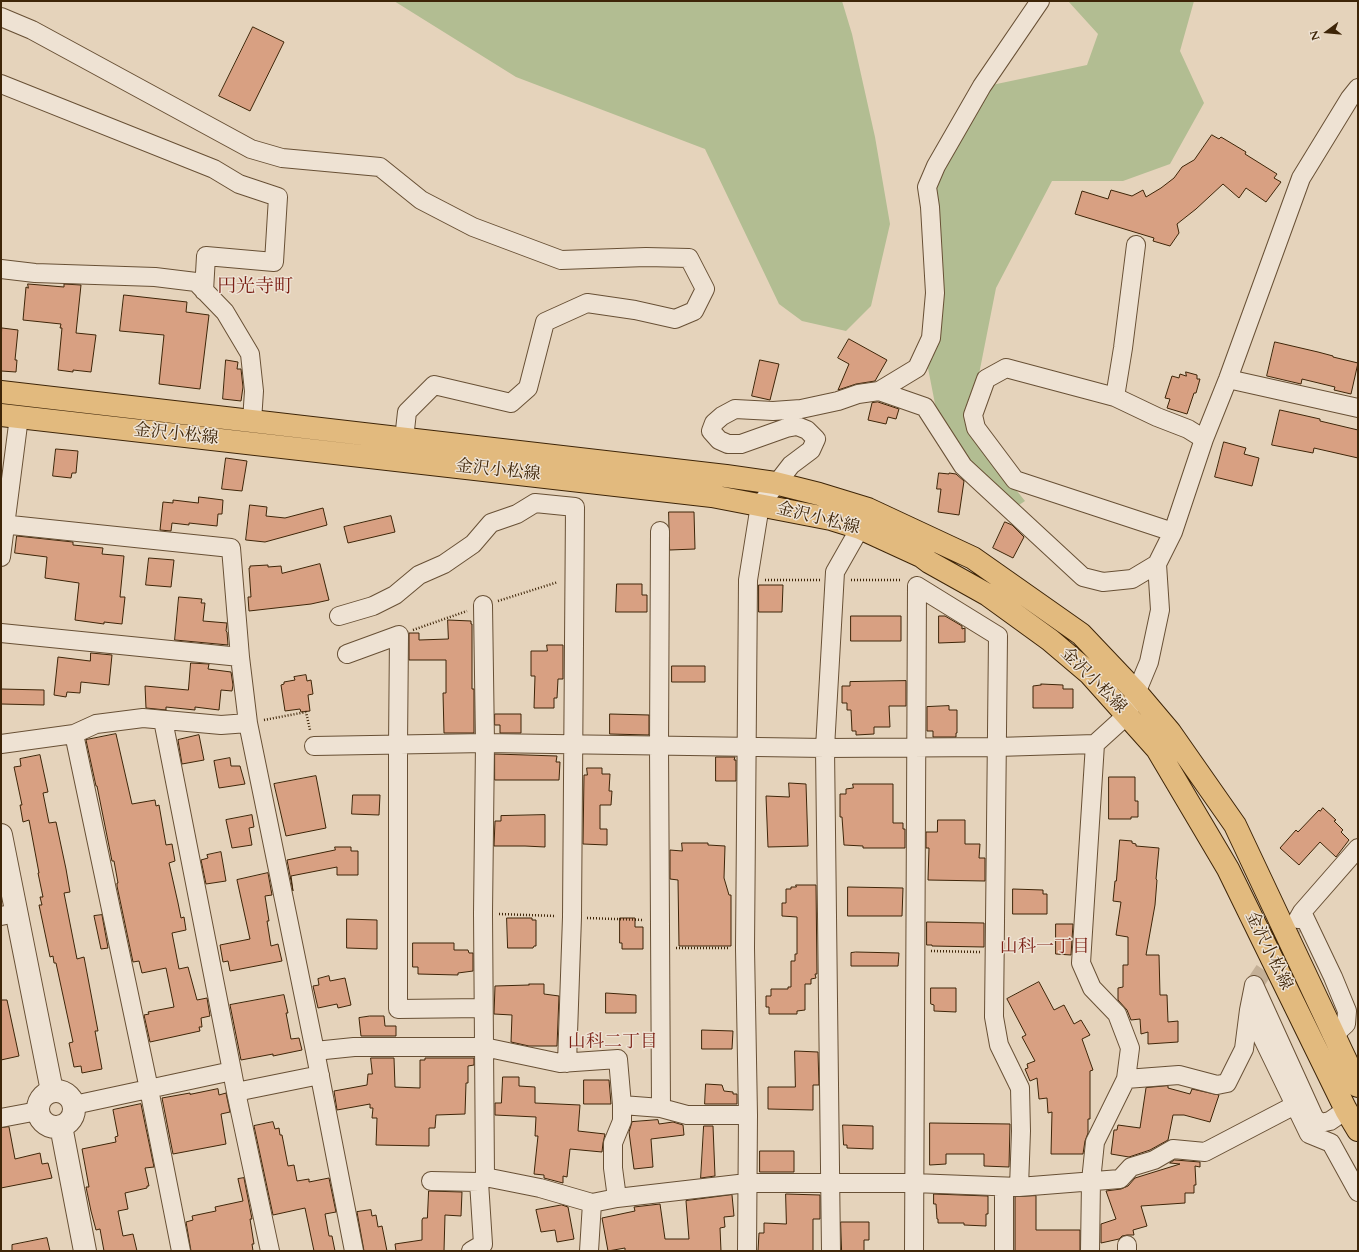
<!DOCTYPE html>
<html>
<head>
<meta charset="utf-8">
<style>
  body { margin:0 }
  #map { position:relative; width:1359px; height:1252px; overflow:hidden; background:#e5d3bb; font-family:Cardo,serif }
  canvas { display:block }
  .frame { position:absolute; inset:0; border:2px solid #3e2508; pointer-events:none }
  .north { position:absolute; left:1307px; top:12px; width:40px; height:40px; -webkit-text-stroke:3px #eee2d3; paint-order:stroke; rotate:254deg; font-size:11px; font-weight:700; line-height:16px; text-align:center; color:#3e2508 }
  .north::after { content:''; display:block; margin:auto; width:14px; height:18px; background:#3e2508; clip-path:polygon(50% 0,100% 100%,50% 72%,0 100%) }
</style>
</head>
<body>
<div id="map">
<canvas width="1359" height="1252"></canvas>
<div class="frame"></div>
<div class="north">N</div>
</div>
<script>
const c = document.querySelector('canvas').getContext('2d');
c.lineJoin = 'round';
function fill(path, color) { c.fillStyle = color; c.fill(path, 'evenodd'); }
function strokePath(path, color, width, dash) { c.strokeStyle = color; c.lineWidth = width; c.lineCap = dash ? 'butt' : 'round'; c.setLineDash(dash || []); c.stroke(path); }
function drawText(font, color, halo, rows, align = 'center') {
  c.font = font + ' Cardo,"Noto Serif JP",serif'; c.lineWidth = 3; c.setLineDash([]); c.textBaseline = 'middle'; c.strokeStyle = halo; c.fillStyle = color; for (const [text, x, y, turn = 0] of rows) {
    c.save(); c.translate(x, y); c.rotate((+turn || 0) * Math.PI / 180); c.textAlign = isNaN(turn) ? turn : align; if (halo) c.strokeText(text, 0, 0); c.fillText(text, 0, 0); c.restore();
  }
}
fill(new Path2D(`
  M394,1h448l10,33 23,103 15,87 -19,82 -25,25 -44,-10 -23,-17 -74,-155 -189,-72z
  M1068,1h126l-14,50 24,52 -34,61 -47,17h-71l-56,107 -28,142 57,71 -9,6 -50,-46 -30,-52 -8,-41 15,-53 -11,-127 55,-102 100,-21 11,-31z`), '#b2bd92');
const building = new Path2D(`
  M253,27l31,15 -34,69 -31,-15z
  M1212,135l7,4 2,-2 25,15 -1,2 32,20 -3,4 7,4 -15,20 -20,-14 -7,10 -16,-14 -27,25 -19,15 2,9 -9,13 -17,-5 1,-3 -79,-24 7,-23 26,8 3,-9 21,6 11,-6 3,7 15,-9 13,-10 8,-11 12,-7z
  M28,284l36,3v-3l17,1 -5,48 20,2 -5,37 -18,-2v2l-15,-2 4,-42h-2l1,-4 -38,-4 3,-33 2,1z
  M124,295l63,7 -1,10 23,3 -9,74 -41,-5 5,-49 -44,-4z
  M2,328l16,2 -3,30h2l-1,12 -15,-1z
  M849,339l38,21 -12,21 -19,3 -18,6 11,-26 -11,-6z
  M1275,342l43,10 15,4v1l25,6 -7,31 -17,-4 1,-3 -33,-8 -1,5 -34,-8z
  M226,360l12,2 -1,7h4l2,18 -2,14 -18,-2z
  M760,360l19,4 -9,36 -18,-4z
  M1186,372l11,3v4h3l-4,14h-2l-7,21 -20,-6 3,-9 -5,-1 7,-22 7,2 1,-4 6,2z
  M878,402l21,7 -3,10 -8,-2 -2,7 -18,-4 4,-17z
  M1280,410l40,9v2l38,9v28l-44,-10 -1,5 -41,-8z
  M1224,442l22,6 -2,6 15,4 -7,28 -37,-9z
  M56,449l22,2 -2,22h-4l-1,5 -18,-2z
  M226,458l21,3 -5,30 -20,-2z
  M939,473l10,1v-1l7,1 8,7 -5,34 -21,-3 3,-23h-4z
  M199,497l24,3 -1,14h-4l-1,12 -28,-3v2l-17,-2 -1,8 -11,-1 3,-28 10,1v-3l25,3z
  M250,505l17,2 -1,9 19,2 38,-10 4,17 -62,17 -19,-2z
  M669,512h25l1,37 -25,1z
  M391,516l4,16 -47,11 -4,-16z
  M1005,522l7,3 12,12 -11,21 -20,-10z
  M17,536l56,6v3l30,3 -1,6 22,2 -4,41h5l-3,27 -18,-2v2l-29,-4 4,-37 -34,-5 2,-21 -32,-4z
  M149,558l25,2 -3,27 -25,-2z
  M320,564l9,36 -18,4 -62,7 -1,-14h3l-2,-29h1v-2l18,-1v2l13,-1 1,7z
  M617,584h25v11h5v17h-31z
  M759,585h24l-1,27h-23z
  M179,597l23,2 -1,4h4l-2,18 24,2 -1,8 1,1 1,13 -53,-5z
  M851,616h50v25h-50z
  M939,616h6l17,10v3l3,-1v14l-26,1z
  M448,620l23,1v3h1v65h2v44h-30l-1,-40h3v-33h-37v-27h10v7l29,-1z
  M547,645h16v34h-5l-1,19h-3v10h-20l1,-32h-4v-25h16z
  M91,653l21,2 -3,30 -28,-3 -1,11 -13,-1 -1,5 -12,-2 4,-38 32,4z
  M191,663l18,1 -1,5 23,3 2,13 -1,6 -11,-1 -2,20 -24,-3v3l-29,-3v3l-20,-2 -1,-22 43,4z
  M672,666h33v16h-33z
  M306,675l1,6 4,-1 2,14 -5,1 2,16 -9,1 -1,-3 -15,2 -4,-26 3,-1v-2l11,-2 -1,-3z
  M906,681v25h-17l1,21h-16v7l-18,1v-4h-4l-1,-21h-4v-7h-5v-17h8v-4z
  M1041,684l22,1v4h10v19h-40v-22l8,-1z
  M1,689l43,1v15l-43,-1z
  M949,706v4h8v23h-1v4h-23v-6h-6v-24z
  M495,714h26v19h-21v-8h-5z
  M610,714l39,1v20l-39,-1z
  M116,734l16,70 23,-4 1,6 3,-1 7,40 6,-1 3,17 -6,2 9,40 3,15 3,-1 2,13 -14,3 7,36 9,-2 9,33 10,-2 3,18 -9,2 1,9h-3l1,4 -50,11 -6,-27 5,-1 -1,-2 26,-5 -8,-39 -24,5 -3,-12 -6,1 -16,-76v-3h1l-4,-22h-2l-15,-75h-1l-10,-46z
  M199,735l5,25 -22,4 -4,-24z
  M495,754l62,2 -1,6h4l-1,18h-64z
  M40,755l8,37 -5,1 6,30 7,-1 10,47 4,23 -6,1 13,66 7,-2 14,74h-3l7,38 -20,4 -1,-7 -7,1 -5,-24 4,-1 -17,-79h-2l-1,-7 -3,1 -11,-52h3l-2,-8h3l-5,-24h1l-10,-53 -6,2 -3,-17h2l-8,-38 7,-1 -1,-7z
  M716,757h19l-1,3h2v21h-20z
  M230,758l1,8h9l5,18 -26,4 -5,-27z
  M587,768h15v6h8l-1,17h3l-1,14h-11v24h7v16l-24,-1 1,-69h3z
  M316,776l10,52 -40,8 -12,-52z
  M1109,777h26v24h3v16h-7v2h-22z
  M789,783l17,1 2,62 -40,1 -2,-51 23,1z
  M853,784h40v39h10v6h2v19h-42v-2l-19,-1 -2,-28h-2v-23h6v-5l7,-1z
  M353,795h27l-1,20 -27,-1z
  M1323,808l13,12 -2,1 9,9 -2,2 8,8 -13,17 -16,-15 -21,23 -19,-17 16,-18 2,2 21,-22 1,1z
  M252,815l2,12 -5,1 3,17 -20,3 -6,-28z
  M545,815v32l-20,-1h-31l1,-25h6v-5z
  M938,820h27v24h15l-1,14h6v23l-57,-1 1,-32h-3v-16h11z
  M1120,840l12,1v2l4,1v2l23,2 -3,31 1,1 -2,25 -9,50h13l1,40h7l1,27 10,-1v21l-30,2v-12l-7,2 -1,-15 -9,1 -4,-10 -9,-10v-12l5,-1v-22h5v-28l-12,-2 5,-33 -8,-1 2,-20h1z
  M682,843h26v2l17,1 -1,32 5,17h2v51h-52l-1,-66 -8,-1v-29l12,1z
  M335,847h16v4h7v24h-21v-8l-46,9 2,15 -6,-31 48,-10z
  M221,852l5,29 -20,3 -5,-24 7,-2 -1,-3z
  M268,873l4,22 -7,1 4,25h-2l4,25 7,-2 4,17 -52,10 -2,-10 -5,1 -3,-17 30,-6 -13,-59z
  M796,885h20l1,89h-2l1,4 -5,1v5h-6v26l-8,1v3h-28v-7h-3v-11h5v-7h17v-2h3v-26h4v-7h2v-37l-15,-1v-13h4v-14h5v-2h5z
  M848,887l55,1 -1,28h-54z
  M1013,889l30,1v4h4v20h-34z
  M102,915l6,33 -7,1 -7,-33z
  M507,918h25v2h4v26h-2l-1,2h-25z
  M620,918h15v9h8v22h-21v-6h-2z
  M347,919l30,1v29l-30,-1z
  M927,922l57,1v24l-52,-1v-1h-5z
  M1056,924h17l-2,31 -15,-1z
  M413,943h41v7h14l1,3h4v18l-15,2v2l-40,-1v-7h-5z
  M856,952l43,1 -1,13h-47v-13z
  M329,976l1,5 15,-3 6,27 -13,3 -1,-4 -19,4 -5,-22 6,-1 -1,-6z
  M1039,982l15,28 10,-5 10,19 7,-4 9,15 -8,4 11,31 -3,1v48h-2v14l-3,8 -2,13h-32l1,-42 -4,1 -1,-15 -8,1 -2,-21 -7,3 -5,-12 3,-1 -1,-4 8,-3 -13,-24 4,-2 -19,-36z
  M529,984h15v10l15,2 -2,50h-28l-18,-4 1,-27 -18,-1 1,-28 34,-1z
  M931,988h25v24l-22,-1v-6l-3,-1z
  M606,993l30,2v18h-30z
  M284,995l4,18h-2l5,26 8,-1 3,12 -29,6v-2l-32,6 -11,-55z
  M1,1000h6l12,56 -18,4z
  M370,1016h14l1,10h11v10h-35l-2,-18z
  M702,1030l31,1 -1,18h-30z
  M795,1051l23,1 1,33h-6v25l-45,-1v-22h27z
  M371,1058h23l1,29 25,1v-28h5v-2h49v7l-6,1v17h-2l-1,31 -29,1 -1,13h-6v18l-53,-1 1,-27h-5l1,-10h-3v-4l-33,6 -3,-19 33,-6 1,-11h4z
  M503,1077h16v9l16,1v16l45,2 -2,26 27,3 -2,9 -1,9 -32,-3 -3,28 -4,-1v7l-19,-5v-3l-10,-1 4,-38h-3l1,-19 -41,-2v-12h6z
  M584,1080h25l2,24h-27z
  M706,1084l16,1 2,6 9,1v2h4v10h-32z
  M1168,1086v2l22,6 2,-5 27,6 -9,27 -26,-7h-11l-5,25 -18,10 -21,7 -18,-3 3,-24h3l1,-5 22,3 6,-40z
  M218,1089l1,6 7,-2 4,19 -9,2 5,30 -53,10 -11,-56 28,-5v1z
  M141,1104l13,63 -9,1 4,18h-2v2l-22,5 3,16 -10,2 5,25 10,-2 4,17h-33l-4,-22 -4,1 -5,-19 -5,-24h3l-7,-38 34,-7 -1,-5 3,-1 -5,-26z
  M658,1120l1,4 14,-2 10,3 1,10 -33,4 2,28 -19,2 -5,-37 3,-10z
  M273,1122l2,7 4,-1 1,7h2l6,31 6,-1 3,16 12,-2v3l20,-4 7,34 -11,2 4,22h3l3,15h-21l-9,-43 -32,7 -19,-89z
  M930,1123l80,1 -1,43 -25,-1v-12h-38v10l-16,1z
  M843,1125l30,1v23l-26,-1v-3h-3z
  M704,1126h9l2,50 -14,2z
  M9,1127l6,32 25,-6 2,11 6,-1 4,15 -51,10v-60z
  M760,1151h34v21h-34z
  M1175,1160l25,2v5l-5,-1 1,19h-2v8h-9v10l-44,3 6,20 -14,4 1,5h-7l-5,1 -3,3 -18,4v-19l15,-5 -10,-28 15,-2 7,-3 7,-8 45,-14 -10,-1z
  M244,1178l8,41h-2l4,25h-2l1,7h-62l-5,-29 7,-2 -1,-4 24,-5 -1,-4 28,-6 -5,-22z
  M429,1191l33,1 -1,24 -16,-1 -1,36h-48l-1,-7 27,-4v-20l1,-2h4z
  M786,1194l34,1v24h-7v32h-55l1,-18h5v-10l22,1z
  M934,1194l54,2v18h-2v12l-22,-1v-2h-26v-4h-1l-1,-15h-2z
  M732,1195l2,21 -10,1 1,10 -5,1 1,23h-96v-3l-17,3 -6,-33 33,-7 -1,-4 26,-3 5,35h24l-3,-38z
  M1036,1196v34h44v21h-65v-54z
  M562,1205l6,2 6,32 -17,3 -2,-12 -14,2 -5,-22z
  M371,1210l1,6 4,-1 2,12 4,-1 5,25h-23l-7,-39z
  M841,1222h28v18h-5v11h-22z
  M47,1238l3,13h-38v-6z`);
fill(building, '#d8a082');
strokePath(building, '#3e2508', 1);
strokePath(new Path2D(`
  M1254,985l40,-59`), '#c4b097', 18, [18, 9]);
const minor = new Path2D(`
  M1,17l31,13 219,119 31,9 98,9 41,33 52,27 88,33 85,-3 43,1 16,31 -11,22 -19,8 -40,-9 -48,-7 -42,19 -17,66 -17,15 -77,-18 -27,27 -3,27
  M1,84l213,85 25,15 39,13 -4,65 -68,-6 -2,35
  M1,269l34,4 120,4 41,5 29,30 25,42 4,37 -2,30
  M1228,379l130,29
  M879,391l46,16 38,59 120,111 20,5 29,-3 25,-15 16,-32 31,-93 24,-60 73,-201 49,-80 8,-10
  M1115,397l8,-49 13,-103
  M1,524l230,24 9,109
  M660,531l-1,215 2,362
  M1173,532l-158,-52 -39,-52 -3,-13 13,-36 20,-11 109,29 42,20 31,12 16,10
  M1,557l18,-140
  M1157,564l3,46 -11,52 -22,53 -32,29 -14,219 11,25 25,26 13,34 -4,31 53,-4 38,10 10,-2 17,-34 5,-39 5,-25
  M917,586l81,50 -4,381 5,28 21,43 1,43 -2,56
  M339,616l34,-10 22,-11 24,-20 25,-11 29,-20 18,-21 26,-9 18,-11 40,4 -3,410 -5,146
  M1,633l239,24 8,66 67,328 39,200
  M347,654l52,-19 -1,111v263l85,-1
  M163,720l69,351
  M1,744l73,-10
  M314,746l171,-3 340,5 172,-1 98,-3
  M1302,912l31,65 14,34 -1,13 -12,11
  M1,916l15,-3
  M1298,919l4,-7 56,-64
  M1254,985l60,132 6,6 10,-2 16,-11
  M1249,1010l60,124 22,9 27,49
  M315,1051l39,-4h130l76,16 58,-4 4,46v16l-9,22v25l4,30
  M236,1092l34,159
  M74,1105l158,-34 4,21 84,-17
  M622,1105l39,3 26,7h61
  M1,1118l37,-7
  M485,1177l55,11 52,15
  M431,1181l48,1
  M1127,1245v6
  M181,1251l-32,-162 -75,-355 22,-10 47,-6 78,7 27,-2
  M471,1251l12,-7 -4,-62 6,-5 -2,-264 2,-170 -2,-138
  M589,1251l3,-48 25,-5 130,-15h166l106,4 101,-8 11,-12 23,-7 19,-11 32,3 90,-47
  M747,1251l1,-136 -3,-167 3,-368 12,-75 31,-40 20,-15 5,-11 -9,-9 -10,-4 -11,2 -45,16h-13l-9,-4 -8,-9 3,-8 8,-7 13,-7 38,2 28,-2 37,-8 20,-7 21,-3 38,-23 14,-30 4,-45 -5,-86 -3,-20 9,-21 46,-80 58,-85
  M831,1251l-6,-503 10,-176 25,-44
  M914,1251l3,-665
  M1004,1251v-64
  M1090,1251l1,-70 4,-39 31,-63`);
const tertiary = new Path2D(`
  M1,835l51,256
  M38 1109a18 18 0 1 1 36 0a18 18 0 1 1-36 0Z
  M61,1126l24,125`);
const primary = new Path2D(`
  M1,392l725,84 49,7 44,11 49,15 105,49 108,76 56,59 33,39 65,93 123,261
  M1,415l711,81 119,23 29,9 61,28 8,6 59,33 62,45 39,33 68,76 71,120 118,241 12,20`);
strokePath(minor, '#685035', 20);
strokePath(tertiary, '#685035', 24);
strokePath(primary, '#3e2508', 24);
strokePath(new Path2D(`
  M765,580h55
  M851,580h51
  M498,601l60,-19
  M413,630l54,-19
  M264,720l42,-8 4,18
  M499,914l57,2
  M587,918l57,2
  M676,948h53
  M931,951l49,1`), '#3e2508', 2.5, [1, 2]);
strokePath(minor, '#eee2d3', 18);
strokePath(tertiary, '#eee2d3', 22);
strokePath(primary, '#e2ba7e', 22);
drawText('17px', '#3e2508', '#eee2d3', [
  ["金沢小松線",176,435,6],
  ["金沢小松線",498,471,6],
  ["金沢小松線",818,519,14],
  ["金沢小松線",1093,681,45],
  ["金沢小松線",1268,951,64]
]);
drawText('18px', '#7a1f14', '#eee2d3', [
  ["山科一丁目",1045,948],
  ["山科二丁目",613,1043]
]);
drawText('19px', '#7a1f14', '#eee2d3', [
  ["円光寺町",255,288]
]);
</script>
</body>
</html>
